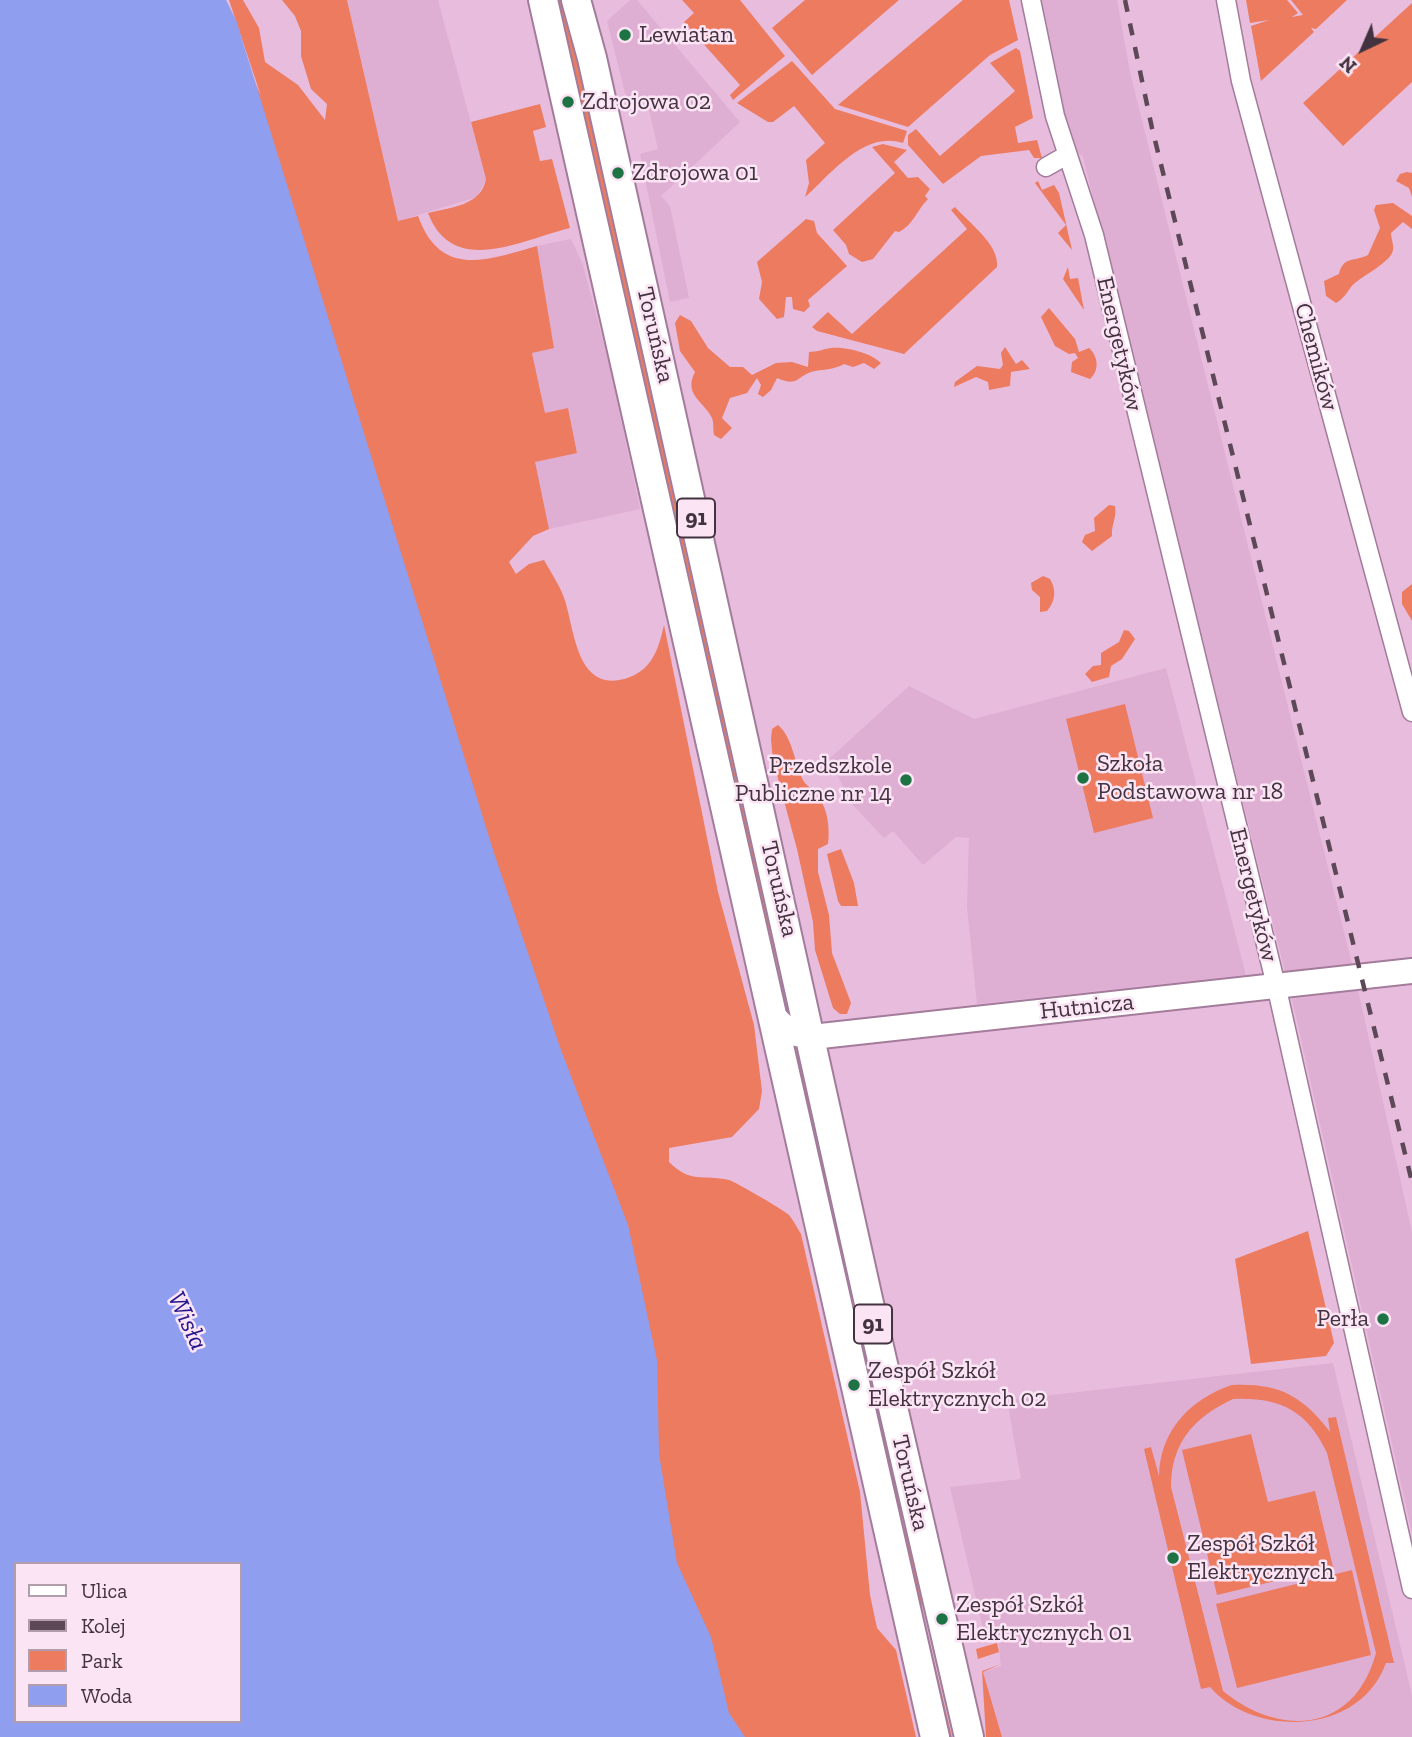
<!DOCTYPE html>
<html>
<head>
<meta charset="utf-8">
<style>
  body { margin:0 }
  #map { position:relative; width:1412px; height:1737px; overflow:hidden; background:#e8bcdd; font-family:"Zilla Slab",serif }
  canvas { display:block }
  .legend { position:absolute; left:14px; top:1562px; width:228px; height:161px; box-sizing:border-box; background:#fbe5f5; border:2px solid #b19dac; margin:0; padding:9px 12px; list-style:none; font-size:21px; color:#43323f }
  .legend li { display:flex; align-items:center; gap:14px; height:35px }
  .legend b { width:35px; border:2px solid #b19dac }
  .north { position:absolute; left:1328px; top:14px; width:70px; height:70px; -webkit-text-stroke:5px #fbe5f5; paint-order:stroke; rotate:224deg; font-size:19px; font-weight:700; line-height:28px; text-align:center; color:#43323f }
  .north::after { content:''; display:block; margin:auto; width:24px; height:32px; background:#43323f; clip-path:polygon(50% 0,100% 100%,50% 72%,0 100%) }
</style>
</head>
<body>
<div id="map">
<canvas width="1412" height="1737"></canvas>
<ul class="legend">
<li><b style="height:9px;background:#fff"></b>Ulica</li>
<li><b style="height:9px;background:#5d4858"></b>Kolej</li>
<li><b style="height:19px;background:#ec7b5f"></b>Park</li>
<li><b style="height:19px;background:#8f9eef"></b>Woda</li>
</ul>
<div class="north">N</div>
</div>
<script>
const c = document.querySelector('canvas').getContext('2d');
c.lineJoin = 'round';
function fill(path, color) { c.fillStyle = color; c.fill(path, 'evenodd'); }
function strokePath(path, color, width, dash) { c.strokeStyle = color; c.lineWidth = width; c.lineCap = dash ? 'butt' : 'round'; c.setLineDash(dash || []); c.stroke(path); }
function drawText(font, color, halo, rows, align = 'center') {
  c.font = font + ' "Zilla Slab",serif'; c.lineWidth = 5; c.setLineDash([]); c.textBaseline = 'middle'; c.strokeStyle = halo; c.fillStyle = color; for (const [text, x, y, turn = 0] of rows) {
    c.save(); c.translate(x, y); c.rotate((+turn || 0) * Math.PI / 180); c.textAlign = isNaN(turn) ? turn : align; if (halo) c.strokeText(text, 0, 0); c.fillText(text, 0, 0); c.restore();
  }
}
fill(new Path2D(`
  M347,0h91l48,179 -9,18 -79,24z
  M630,0h7l103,122 -79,74 9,10 19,92 -19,4 -30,-148 18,-5 -11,-48 -19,4 -21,-84z
  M1038,0h79l13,72 222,892 -67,8 -202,-815 -17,-16z
  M571,239l12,26 25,94 32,150 -91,20 -15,-67 43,-10 -9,-44 -23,5 -13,-60 22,-6 -17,-101z
  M1166,668l80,307 -269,29 -10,-97 2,-69 -13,-1 -33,28 -30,-34 -9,7 -34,-36 -20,-44 79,-72 65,33z
  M1358,990l54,242v301l-120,-534z
  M1333,1363l79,332v42h-410l-19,-65 18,-6 -4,-36 -13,3 -34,-146 71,-8 -14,-79z`), '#dfaed3');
fill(new Path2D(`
  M0,0h220l41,96 -32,-96h14l16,28 6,34 33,23 27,35 2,-16 -16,-15 -10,-33v-25l-6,-15 -13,-16h65l51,221 20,-5c23,63 69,44 119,30l17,102 -22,5 13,60 23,-5 9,45 -42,9 14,67 -16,7 -24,26 7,12 13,-10 15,-4c7,13 18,28 22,44 9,32 13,92 64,73 23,-9 29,-30 34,-52l54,267 36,133 8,66 -3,18 -27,28 -63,11v14c22,22 33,12 60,18 5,1 58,32 60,35 5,6 8,13 12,19l59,258 10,103 7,33 19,22 20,87h-916zM16,1564h224v157h-224z
  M549,0h18l231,1023 -7,-5 -56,-223z
  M682,0h58l45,56 -52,44 -3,-5 10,-10 -56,-63 10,-9z
  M805,0h94l-87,75 -40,-47z
  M963,0h46l9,40 -28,15 -82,72 -70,-22z
  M1246,0h41l11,13 -6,4 11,-2 -12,-15h56l-31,29 -5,-1 3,4 -53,49 -10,-55 18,-6 -19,3z
  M1412,3v79l-69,64 -40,-43z
  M1016,48l4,3 13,67 -18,9 3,16 19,-3 5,18h-8l-5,-8 -48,6 -38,28 -35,-39v-10l8,-6 24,27 75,-65 -25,-28z
  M792,61l43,48 72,22 -4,12c-39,-13 -72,31 -98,54l4,-14 -3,-23 19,-17 -31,-37 -21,16h-5l-31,-19z
  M540,104l6,23 -13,4 7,30 12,-2 18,69c-49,12 -117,50 -142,-15 23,-6 53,-7 58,-34l-15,-57z
  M883,144l24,6 -13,12 14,16 10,-1 12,12 -5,7 3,3c-11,11 -15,26 -29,33l-4,-1 -22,28 -11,3 -13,-8 -3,-9 -13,-15 62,-57 -23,-26z
  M1407,172l5,1v24l-3,-9 -13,-7 4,-7z
  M1038,181l4,9 12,-5 5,8 13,57 -14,-17 8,-8 -31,-42z
  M1393,203l19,13v13l-9,-7 -12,11c0,5 3,12 2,17 -2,13 -34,27 -42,37 -5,7 -7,11 -15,16l-10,-7 -2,-15 15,-7c4,-18 15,-12 29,-19l12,-27 -6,-18 2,-5z
  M955,207c14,16 45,38 42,60l-93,87 -87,-23 -5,-4 16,-15 24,22 115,-105 -16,-19z
  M806,219l8,2 3,12 30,33 -39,34 2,6 -6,6 -11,-3 -1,-12h-6l-2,20 -7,2 -18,-20 3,-17 -5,-20z
  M1068,267l2,12 8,-1 6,32 -21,-31z
  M1049,308l26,31 4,13 10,-4c9,8 11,22 1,31l-19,-7 1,-10 6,-4 -3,-5 -6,1 -14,-8 -14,-29z
  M680,315l11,6 17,27 22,19h13l9,8 24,-12 16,-1 16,5 1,-15c9,0 14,-3 22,-4 13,-2 41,5 50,15l-7,6 -10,-6 -11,4 -9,-3c-11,6 -18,5 -29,7 -19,4 -15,17 -38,7l-6,12 -8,7 -5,-3 3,-9 -4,-7 -10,15 -17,5 -8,20 10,10 -11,11 -7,-4c-1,-5 0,-12 -2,-17 -8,-17 -29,-23 -17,-46l-15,-21 -5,-28z
  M1005,347l11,17 6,-4 8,9 -19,3 -1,14 -21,4 -1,-8 -12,-5 -22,10 1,-5 22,-16 23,3 3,-4 -2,-12z
  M1109,505l6,1c2,12 -4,19 -3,30l-20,15 -10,-9 3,-7 10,-4 -1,-13z
  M1043,576l7,3c7,11 5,23 -3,32l-7,1v-15l-8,-7 -1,-7z
  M1412,584v37l-10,-17v-12z
  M1124,630l5,1 6,8 -13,20 -11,7 -2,11 -17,5 -7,-8 8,-8 8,-1v-12l18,-11z
  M1125,704l28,114 -59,15 -28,-114z
  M778,725c15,13 16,37 25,55 3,6 11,10 15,16 10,13 12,33 10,48l-10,5v23l11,43 3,38 19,50 -4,11h-7l-7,-6 -18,-58 -2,-28 -16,-73 -24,-89 -2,-21 1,-10z
  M841,849l13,34 4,23h-17l-3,-5 -11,-47z
  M812,1088l95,429 -12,3 -96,-429z
  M1308,1231l26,112 -8,13 -75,8 -16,-105z
  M1232,1385c46,-2 70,10 98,47l-2,-14 8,-1 58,246h-8c-27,74 -133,74 -176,24l-9,2 -57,-240 7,-2 8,29c1,-45 31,-77 73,-91zM1233,1399c46,-2 74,11 94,54l49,200c-22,81 -97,84 -153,38l-52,-204c0,-44 23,-70 62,-88z
  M1251,1434l17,68 47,-11 18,76 -116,28 -35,-145z
  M910,1527l17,77 -13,3 -17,-77z
  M1352,1570l19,85 -134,33 -21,-84z
  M923,1621l2,2 27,114h-8z
  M997,1643l2,9 -21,7 -2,-10z
  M1001,1664l-18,8 19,65h-16l-4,-66z`), '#ec7b5f');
fill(new Path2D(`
  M0,0h226l10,20 258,833 67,197 67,175 29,135 2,94 18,109 34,74 18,76 16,24h-745zM16,1564h224v157h-224z`), '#8f9eef');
const street = new Path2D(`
  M1031,0l24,116 39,119 185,763 133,591
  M1226,0l15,81 171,631
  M1046,167l21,-12`);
const secondary = new Path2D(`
  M771,1014l20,19 21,4 600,-66`);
const primary = new Path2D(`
  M543,0l392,1737
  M576,0l16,58 276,1241 101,438`);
strokePath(street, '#a47c9b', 21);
strokePath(secondary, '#a47c9b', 28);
strokePath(primary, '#a47c9b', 32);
strokePath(street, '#fff', 18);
strokePath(secondary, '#fff', 24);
strokePath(primary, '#fff', 28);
strokePath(new Path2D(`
  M1125,0l27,128 260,1054`), '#5d4858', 4.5, [12, 12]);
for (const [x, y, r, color] of [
  [625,35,7,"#1e7345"],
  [568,102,7,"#1e7345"],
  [618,173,7,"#1e7345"],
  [1083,778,7,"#1e7345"],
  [906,780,7,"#1e7345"],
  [1383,1319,7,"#1e7345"],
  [854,1385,7,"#1e7345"],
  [1173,1558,7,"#1e7345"],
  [942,1619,7,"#1e7345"]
]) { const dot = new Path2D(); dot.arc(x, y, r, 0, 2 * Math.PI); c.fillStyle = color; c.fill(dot); strokePath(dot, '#fbe5f5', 2.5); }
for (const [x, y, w] of [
  [696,518,38],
  [873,1324,38]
]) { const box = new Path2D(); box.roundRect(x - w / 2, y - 19.5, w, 39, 5); c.fillStyle = '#fbe5f5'; c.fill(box); strokePath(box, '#43323f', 2); }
drawText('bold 23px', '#43323f', null, [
  ["91",696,518],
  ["91",873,1324]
]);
drawText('24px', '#43323f', '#fbe5f5', [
  ["Lewiatan",639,35],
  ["Zdrojowa 02",582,102],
  ["Zdrojowa 01",632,173],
  ["Szkoła",1097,764],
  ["Podstawowa nr 18",1097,792],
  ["Przedszkole",892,766,"right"],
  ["Publiczne nr 14",892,794,"right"],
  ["Perła",1369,1319,"right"],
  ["Zespół Szkół",868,1371],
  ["Elektrycznych 02",868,1399],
  ["Zespół Szkół",1187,1544],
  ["Elektrycznych",1187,1572],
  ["Zespół Szkół",956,1605],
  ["Elektrycznych 01",956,1633]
], 'left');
drawText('24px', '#43323f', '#fbe5f5', [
  ["Toruńska",655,335,77],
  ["Energetyków",1119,344,77],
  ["Chemików",1316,357,75],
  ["Toruńska",779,889,77],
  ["Energetyków",1253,895,76],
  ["Hutnicza",1087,1007,-6],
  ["Toruńska",910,1483,77]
]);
drawText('italic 26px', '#25188e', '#fbe5f5', [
  ["Wisła",187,1321,65]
]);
</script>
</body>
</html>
